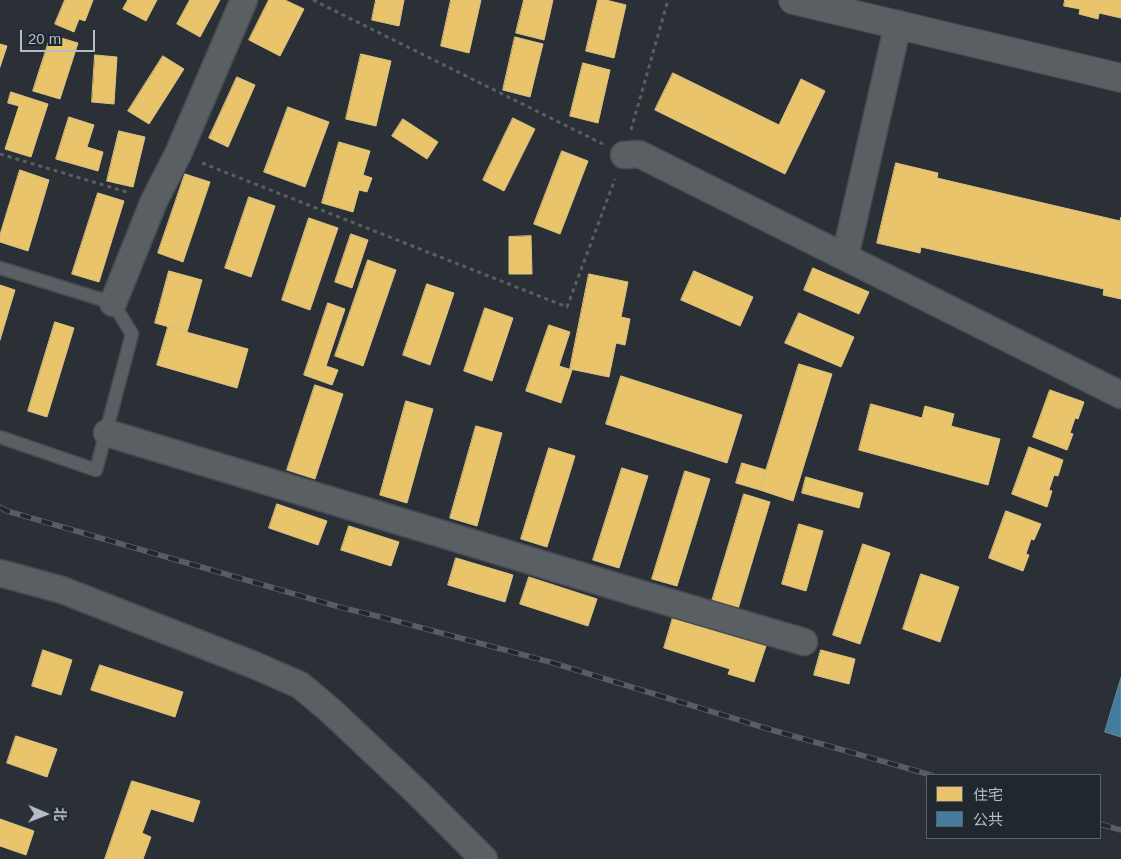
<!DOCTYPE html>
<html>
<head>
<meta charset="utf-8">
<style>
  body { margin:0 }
  #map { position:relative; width:1121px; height:859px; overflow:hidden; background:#2a3036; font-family:Helvetica,"Noto Sans SC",sans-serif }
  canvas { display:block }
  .legend { position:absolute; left:926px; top:774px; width:175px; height:65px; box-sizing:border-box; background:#1f282f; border:1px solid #5b646b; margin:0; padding:6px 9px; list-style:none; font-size:15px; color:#b5bec6 }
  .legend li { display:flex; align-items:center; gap:10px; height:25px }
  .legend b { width:25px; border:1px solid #5b646b }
  .north { position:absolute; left:20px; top:789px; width:50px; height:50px; -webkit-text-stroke:4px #1f282f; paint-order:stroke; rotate:91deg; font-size:14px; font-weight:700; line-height:20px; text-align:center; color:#b5bec6 }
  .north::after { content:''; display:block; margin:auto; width:18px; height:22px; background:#b5bec6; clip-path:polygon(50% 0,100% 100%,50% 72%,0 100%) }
  .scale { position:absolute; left:20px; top:30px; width:75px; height:22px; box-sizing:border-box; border:2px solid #b5bec6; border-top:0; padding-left:6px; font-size:15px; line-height:18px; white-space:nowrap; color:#b5bec6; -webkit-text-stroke:4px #1f282f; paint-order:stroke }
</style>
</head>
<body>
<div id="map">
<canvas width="1121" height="859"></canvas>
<ul class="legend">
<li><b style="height:14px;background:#e9c46a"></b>住宅</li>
<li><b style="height:14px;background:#457b9d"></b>公共</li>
</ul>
<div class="north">北</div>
<div class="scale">20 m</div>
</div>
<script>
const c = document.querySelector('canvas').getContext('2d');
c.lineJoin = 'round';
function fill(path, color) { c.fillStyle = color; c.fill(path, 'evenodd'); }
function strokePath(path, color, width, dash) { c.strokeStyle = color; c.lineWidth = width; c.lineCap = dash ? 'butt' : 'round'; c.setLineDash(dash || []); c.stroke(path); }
const homes = new Path2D(`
  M65,0h28l-8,21 -6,-2 -5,13 -19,-8z
  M128,0h29l-11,21 -23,-12z
  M190,0h30l-20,37 -23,-13z
  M269,0h16l19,9 -24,47 -31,-16z
  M376,0h28l-5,26 -27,-6z
  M451,0h30l-12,53 -28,-7z
  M524,0h29l-9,40 -28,-7z
  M598,0h8l20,5 -12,53 -28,-7z
  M1065,0h56v18l-22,-5 -1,6 -19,-5 1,-5 -16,-3z
  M51,35l27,8 -18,56 -27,-8z
  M515,37l28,7 -13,53 -27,-7z
  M0,44l7,2 -7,21z
  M361,54l30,7 -15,65 -30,-7z
  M95,55l22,2 -3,47 -22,-2z
  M163,56l21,13 -35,55 -21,-13z
  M583,63l27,7 -12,53 -28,-7z
  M673,73l106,52 22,-46 24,12 -40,83 -130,-64z
  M237,77l18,8 -27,62 -19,-9z
  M11,92l37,12 -17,53 -26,-8 14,-43 -11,-3z
  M288,107l41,15 -24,65 -41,-15z
  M69,117l25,8 -7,22 16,5 -5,19 -42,-12z
  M513,118l22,11 -31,62 -21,-11z
  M403,119l35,23 -11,17 -35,-23z
  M119,131l26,6 -12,50 -26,-6z
  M339,142l31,9 -7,24 9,3 -5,14 -8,-2 -6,22 -31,-9z
  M562,151l26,10 -28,73 -26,-10z
  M896,163l42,10 -1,5 183,43 1,-4v82l-18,-4 1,-6 -183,-42 -1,6 -43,-10z
  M20,170l29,10 -21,71 -28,-9v-7z
  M185,174l25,8 -27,80 -25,-9z
  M98,193l26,8 -25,81 -27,-8z
  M249,197l26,9 -24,71 -26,-9z
  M309,218l29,10 -28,82 -28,-10z
  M351,234l17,6 -16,48 -17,-6z
  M531,236l1,38h-23v-37z
  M368,260l28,10 -33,96 -28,-10z
  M813,268l56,24 -10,22 -55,-24z
  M169,271l33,9 -15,52 -32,-9z
  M694,271l59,26 -13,29 -59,-26z
  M589,274l39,8 -7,35 9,2 -5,26 -9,-2 -7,34 -39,-8z
  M427,284l27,9 -24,72 -27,-10z
  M0,285l15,5 -15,50z
  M328,303l17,6 -19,57 12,4 -6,15 -28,-10z
  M485,308l28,10 -21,63 -28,-10z
  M799,313l55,24 -13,30 -56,-24z
  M55,322l19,6 -27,89 -19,-6z
  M549,325l21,7 -11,34 13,4 -11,33 -35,-12z
  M168,327l80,22 -11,39 -80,-23z
  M799,364l33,10 -39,127 -33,-11z
  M621,376l121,39 -15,48 -121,-39z
  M315,385l28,9 -28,85 -28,-9z
  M1050,390l34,12 -6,17 -3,-1 -5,15 3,1 -6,16 -34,-13z
  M406,401l27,8 -26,94 -27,-8z
  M871,404l51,14 3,-12 29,8 -3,12 49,13 -12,46 -129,-35z
  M476,426l26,7 -25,93 -27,-8z
  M1029,447l34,13 -5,16 -4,-1 -5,15 3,1 -5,16 -35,-13z
  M549,448l26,8 -28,91 -26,-8z
  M742,463l24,7 -6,20 -24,-7z
  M622,468l26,8 -29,92 -26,-8z
  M685,471l25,8 -33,107 -25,-7z
  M806,477l57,16 -4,15 -57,-15z
  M744,494l26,8 -32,107 -26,-8z
  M277,504l50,17 -9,24 -49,-17z
  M1006,511l35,13 -7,16 -3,-1 -5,15 3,1 -6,16 -34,-13z
  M799,524l24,7 -17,60 -24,-7z
  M349,526l50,16 -8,24 -50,-16z
  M863,544l27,9 -30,91 -27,-9z
  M456,558l57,17 -8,27 -57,-17z
  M921,574l38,13 -19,55 -37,-13z
  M529,577l68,22 -9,27 -68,-22z
  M674,614l93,29 -13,39 -26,-8 2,-5 -66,-21z
  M43,650l29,10 -11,35 -29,-9z
  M821,650l34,9 -6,25 -35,-9z
  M100,665l83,27 -8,25 -84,-27z
  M16,736l41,13 -10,28 -40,-14z
  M132,781l68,20 -7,21 -42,-13 -9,24 9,4 -8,22h-38z
  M0,819l34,12 -8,24 -26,-9z`);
fill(homes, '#e9c46a');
strokePath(homes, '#d9c286', 1);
const public = new Path2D(`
  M1121,678v59l-16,-5z`);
fill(public, '#457b9d');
strokePath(public, '#678fa9', 1);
const service = new Path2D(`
  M0,268l113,35 19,31 -36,136 -96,-33`);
const minor = new Path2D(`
  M624,155l15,-1 482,241
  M845,257l53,-233
  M113,303l41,-102 24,-47 66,-154
  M107,433l534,161 163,48
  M0,573l62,17 192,75 46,20 31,26 89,84 64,64`);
const tertiary = new Path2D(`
  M793,0l328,78`);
strokePath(service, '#484c51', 15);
strokePath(minor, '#484c51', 29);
strokePath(tertiary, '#484c51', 30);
strokePath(new Path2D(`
  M313,0l290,144
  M631,130l37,-130
  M0,154l130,39
  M202,163l365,144 48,-128`), '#595e61', 3, [4, 4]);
strokePath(service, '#5a5f64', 12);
strokePath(minor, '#5a5f64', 26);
strokePath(tertiary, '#5a5f64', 28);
const rail = new Path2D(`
  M0,507l7,4 336,97 38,9 169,45 215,66 166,47
  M1100,824l21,6`);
strokePath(rail, '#595d62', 5.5);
strokePath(rail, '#1f282f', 4, [11]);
</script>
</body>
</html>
